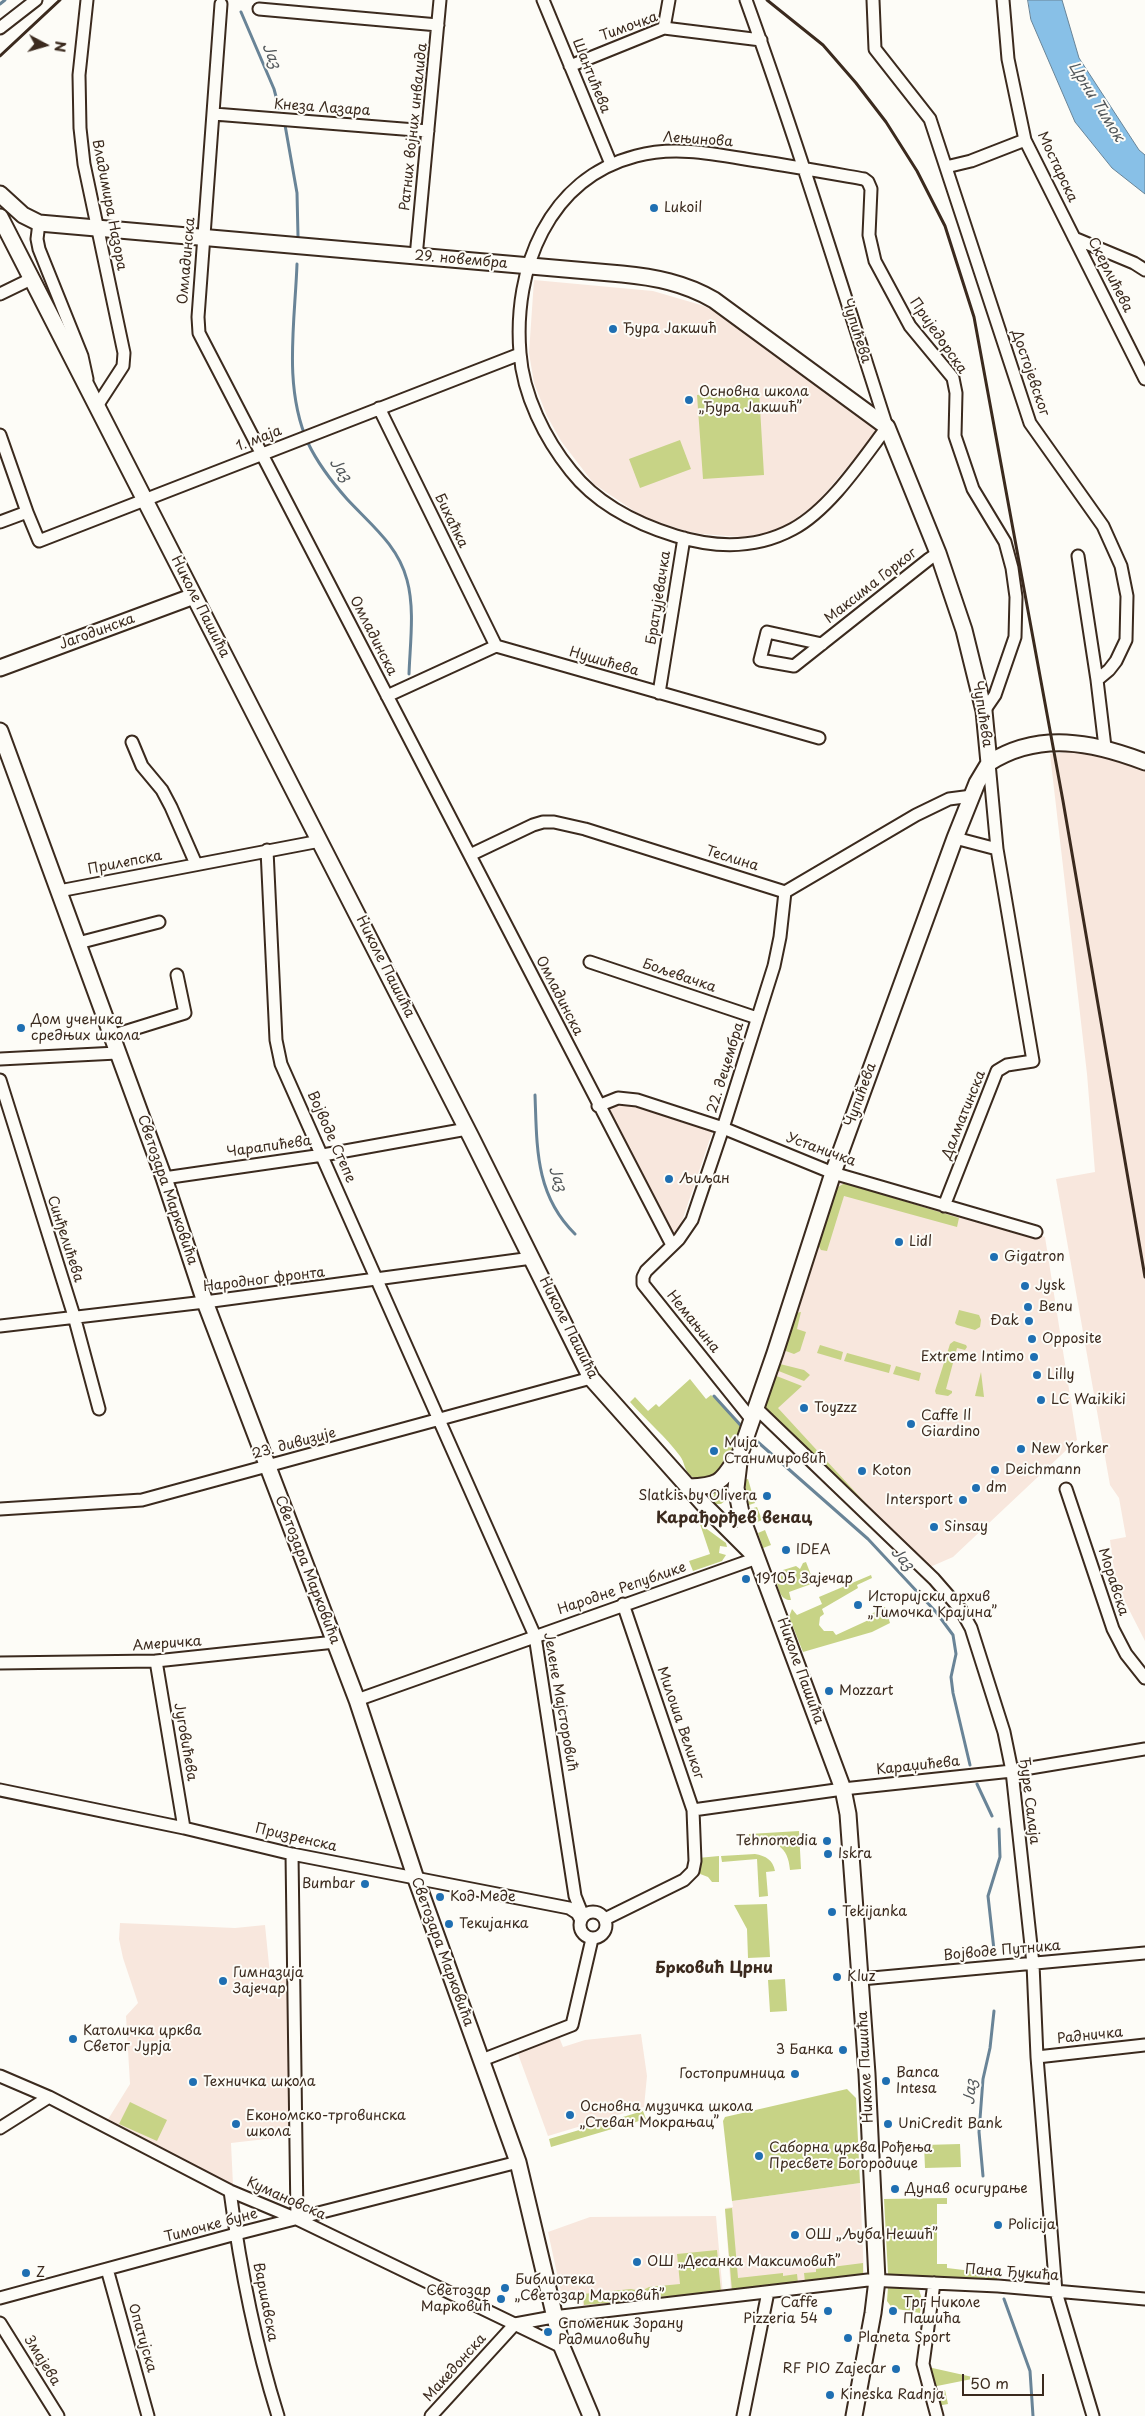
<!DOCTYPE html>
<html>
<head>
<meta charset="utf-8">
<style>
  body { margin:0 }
  #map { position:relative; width:1145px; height:2416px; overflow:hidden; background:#fdfcf7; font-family:"Playpen Sans",sans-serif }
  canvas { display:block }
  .north { position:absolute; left:20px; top:20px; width:50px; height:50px; -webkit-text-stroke:4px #fdfcf7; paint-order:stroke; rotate:96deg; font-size:14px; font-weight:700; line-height:20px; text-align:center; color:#3b2a1e }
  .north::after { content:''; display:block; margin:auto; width:18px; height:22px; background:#3b2a1e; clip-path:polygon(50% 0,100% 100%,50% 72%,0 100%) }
  .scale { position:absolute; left:962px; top:2374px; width:82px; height:22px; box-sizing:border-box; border:2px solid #3b2a1e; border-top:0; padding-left:6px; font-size:15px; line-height:18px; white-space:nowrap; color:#3b2a1e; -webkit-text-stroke:4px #fdfcf7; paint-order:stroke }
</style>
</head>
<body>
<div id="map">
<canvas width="1145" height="2416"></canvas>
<div class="north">N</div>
<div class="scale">50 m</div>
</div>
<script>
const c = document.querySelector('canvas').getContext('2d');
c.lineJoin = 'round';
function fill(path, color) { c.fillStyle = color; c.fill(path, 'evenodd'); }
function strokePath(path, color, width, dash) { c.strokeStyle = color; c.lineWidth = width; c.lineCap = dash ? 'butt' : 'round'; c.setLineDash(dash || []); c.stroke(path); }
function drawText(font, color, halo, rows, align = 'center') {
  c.font = font + ' "Playpen Sans",sans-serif'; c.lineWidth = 4; c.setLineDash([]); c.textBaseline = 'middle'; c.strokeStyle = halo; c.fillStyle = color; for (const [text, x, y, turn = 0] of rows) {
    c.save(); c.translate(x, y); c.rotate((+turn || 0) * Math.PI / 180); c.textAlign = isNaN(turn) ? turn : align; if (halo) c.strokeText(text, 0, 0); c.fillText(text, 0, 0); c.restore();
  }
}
fill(new Path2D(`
  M534,280l119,11 48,14 12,5 166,120 -64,75 -28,20 -21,8 -25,4 -39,-3 -16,-3 -43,-14 -49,-33 -33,-43 -14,-25 -13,-33 -5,-30z
  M1067,752l36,4 42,12v873l-29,-57 -6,-44 16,-3 -7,-39 -9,-13 -54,-306 39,-7 -8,-98 -37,-320z
  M620,1103h8l85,27 -33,97 -4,5h-6l-65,-123z
  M839,1174l206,63 32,203 -124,117 -23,10 -168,-161z
  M120,1923l115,5 30,-3 5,50h16l6,161 -61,7 2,42 -126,-64 23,-37 -4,-68 12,-13 -15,-45 -4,-19z
  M641,2034l6,42 -3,31 -96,29 -30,-82 41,-17 4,10 22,-7z
  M860,2183l4,93 -133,16 -6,-84 8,-1 -1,-6z
  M716,2216l7,79 -140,11 -1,-15 -21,1 -13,-60 42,-15z`), '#f8e7dd');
fill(new Path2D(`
  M759,391l5,84 -61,4 -6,-84z
  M680,440l11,29 -51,19 -11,-29z
  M845,1183l114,35 -2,9 -113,-31 -17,55 -6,-1 -3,-5 18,-57z
  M959,1310l20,5 2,5 -1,7 -5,3 -18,-5 -2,-2z
  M801,1312l-4,17 9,3 -6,19 -6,3 -11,-4 12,-37z
  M954,1341l12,4 1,2 -2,3 -8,-2 -11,41 6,2v2l-4,3 -12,-2 -1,-3 15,-47z
  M820,1345l23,7 -2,8 -24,-7z
  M847,1353l44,12 -2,8 -45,-12z
  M780,1364l24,6 6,5 -6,6 -28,-11z
  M896,1366l25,7 -2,8 -26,-7z
  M981,1372l3,25 -9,-1z
  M774,1375l28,11 -24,22 92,100 -3,2 -104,-105z
  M690,1379l16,20 5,-4 32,30c-2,20 -26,70 -52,51 -7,-5 -6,-14 -11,-20 -14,-19 -34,-36 -50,-54l5,-5 13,14 8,-7 3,3z
  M729,1478l2,18 -10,8h-7l-2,-4 4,-11z
  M748,1479l7,24 -6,2 -5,-25z
  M757,1507l5,13 -7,3 -5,-14z
  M700,1524l26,19 1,4 -7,-1 -1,7 7,2 -4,6 -29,10 -4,-10 21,-7z
  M765,1530l6,15 -8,3 -5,-15z
  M806,1562l8,21 -25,9 2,8c-10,1 -14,-12 -14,-21l6,-9 13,-4 4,3 3,-6z
  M871,1575l1,3 -15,7 1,3 -36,21 2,5 -4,3 -1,8 5,6h9l3,4 37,-17 -2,-4 14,-7 5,16 -18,9 -69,20 -14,-35 3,-8 5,6 25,-11 -3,-7z
  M799,1831l2,38 -11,1c-2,-26 -17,-30 -41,-29v-7z
  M755,1854c11,2 18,6 20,17l-9,1 2,24 -9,1 -2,-38 -35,3 -1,-6z
  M719,1856v26h-7l-4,-5 -13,-5 3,-14z
  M767,1904l3,53 -22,1 -1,-29 -13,-24z
  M785,1979l2,32 -17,1 -2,-32z
  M847,2089l9,9 4,85 -128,18 -9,-80 2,-4z
  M130,2102l37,18 -10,21 -38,-17z
  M643,2111l3,8 -95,28 -2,-8z
  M960,2144l1,23 -36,1 -1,-23z
  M947,2198v6h-10v60h10v4l50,6v6l-109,-6 -4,-75z
  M732,2208l6,70 45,-5v3l14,-2 1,9 -66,8 -7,-82z
  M717,2250l4,42 -75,6 -1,-9 4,-2 31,-3 -3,-30z
  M863,2263v12l-58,7 -1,-9 12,-1v-3z
  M888,2287l31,3 3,9 -2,14 -28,-5 -5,-7z
  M631,2289l5,1v10l-52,5 -1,-11z
  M928,2367l49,11 -45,9z
  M945,2390l3,14 -11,2 -3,-13z`), '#c7d386');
const water = new Path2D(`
  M1028,0h34l17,58 60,92 6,5v39l-33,-26 -37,-46 -44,-102z`);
fill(water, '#88c0e7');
strokePath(water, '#698497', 1);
strokePath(new Path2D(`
  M0,4l5,-4
  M241,12l33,77 5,19
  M285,125l12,68 1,43
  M297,264c-2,58 -14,123 11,179 10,21 24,39 39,56 23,25 51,46 60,81 8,29 3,64 2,94
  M535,1095c2,52 0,100 40,139
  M714,1396l30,33
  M751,1436l117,103 68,73 17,23 3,19 -5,23 2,16 17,72
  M977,1784l15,32
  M994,1950l-6,-54 12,-39 -1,-28
  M983,2176l-4,-44 4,-53 7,-31 4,-37
  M1004,2299l26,72 3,45`), '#698497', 3);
const minor = new Path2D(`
  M87,0l-8,75 1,53 4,36 40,189 -1,13 -26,40
  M543,0l68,164
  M746,0c51,141 95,284 141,427 -25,33 -57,82 -94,102 -37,20 -78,19 -117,7 -39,-12 -79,-32 -105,-65 -26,-32 -48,-76 -51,-118 -7,-84 28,-174 116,-197 36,-10 74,-3 109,3 40,6 79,13 119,20l4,3 3,7 -2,46 6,26 35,65 43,52 3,15 -1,43 18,53 32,53 7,26 4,29 -1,40 -20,58 -11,16
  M873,0l2,49 55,70 100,304 73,103 18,40 6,30 -1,44 -10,21 -7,9 -12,10 8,67
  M1003,0l5,59 17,81 120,239
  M221,4l-23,313 1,16 473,912
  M259,9l179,16
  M0,28l36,-28
  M664,28l5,-28
  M570,66l94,-38 97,12
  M214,114l214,17
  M946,167l25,-6 54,-21
  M39,223l-2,16 2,10 43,107 5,23
  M1074,238l60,25 11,7
  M416,257l24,-257
  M0,294l31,-15
  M379,408l117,238
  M0,435l27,77 -27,10
  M27,512l12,29 481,-187
  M1078,556l19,124
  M822,644l-55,-12 -7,28 34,6 135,-107 9,-6
  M659,693l25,-155
  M387,696l109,-50 323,92
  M132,742l10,24 20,24 9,17 25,57
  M955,838l42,11
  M267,850l9,190 5,24 254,572 40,260 8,20
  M470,855l63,-30 10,-3h11l31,7 200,63 131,-77 33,-16 23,-3
  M59,891l261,-50
  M78,943l81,-21
  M590,962l167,56
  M111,1036l74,-23 -8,-38
  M0,1059l117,-6
  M0,1080l74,236 25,93
  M598,1106l20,-8 19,2 86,28 110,45 203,59
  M164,1178l159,-23 144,-26
  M944,1206l53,-135 10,-6 26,-4 -36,-212 -8,-86
  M0,1326l205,-24 327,-44
  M755,1407l179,172 27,31 10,18 33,104 8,39 21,193 4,93 19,235 37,124
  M752,1420l-109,-136v-7l3,-6 33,-32 13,-19 31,-92 51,-162 6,-29 5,-45
  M1066,1489l47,140 13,25 19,24
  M0,1509l142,-9 449,-122
  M156,1661l28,167
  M0,1663l156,-2 179,-19
  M357,1700l400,-142
  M0,1790l184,38 108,26 277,54 8,5 4,7
  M693,1810l150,-21 169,-18 133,-22
  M292,1854l5,365
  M580 1925a13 13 0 1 1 26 0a13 13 0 1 1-26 0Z
  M605,1919l79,-39 9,-9 2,-10 -2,-51 -70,-206
  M861,1979l284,-26
  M1037,2057l108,-12
  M482,2060l90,-35 20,-86
  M0,2076l49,21 181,94 67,28 265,128
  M0,2128l49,-31
  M230,2191c10,76 25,152 48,225
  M107,2269l41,147
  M934,2283l-11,81 14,52
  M0,2298l236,-64 282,-72
  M0,2323l58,93
  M431,2416l84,-92 38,-7 315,-37 130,6 147,13
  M743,2416l25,-124`);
const tertiary = new Path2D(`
  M0,194l23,21 16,8 583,51c32,3 63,9 92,26l173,127 51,126 26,77 20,81 5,52 -12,20 -22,55 -122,335 -58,180 -35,101 -4,34 6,30 101,271 5,25 19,260 10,206 -4,33 -19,103
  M0,217l471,920 120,241 115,129 46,46
  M0,668l194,-72
  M0,731l164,447 41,124 152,398 59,179 102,283 44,185 29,69
  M989,763c50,-32 104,-21 156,-1
  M689,1487c29,-1 32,-4 47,-28`);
strokePath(minor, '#3b2a1e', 15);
strokePath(tertiary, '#3b2a1e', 19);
strokePath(minor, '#fdfcf7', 11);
strokePath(tertiary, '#fdfcf7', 15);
strokePath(new Path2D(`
  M767,0l56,45 33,38 30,39 31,49 28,55 29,91 89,484 82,476
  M0,56l60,-56`), '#3b2a1e', 3);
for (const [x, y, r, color] of [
  [654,208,5,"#1f6fb2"],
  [613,329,5,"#1f6fb2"],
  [689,400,5,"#1f6fb2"],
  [21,1028,5,"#1f6fb2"],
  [669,1179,5,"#1f6fb2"],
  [899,1242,5,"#1f6fb2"],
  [994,1257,5,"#1f6fb2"],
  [1025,1286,5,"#1f6fb2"],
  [1028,1307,5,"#1f6fb2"],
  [1029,1321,5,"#1f6fb2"],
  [1032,1339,5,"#1f6fb2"],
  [1034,1357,5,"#1f6fb2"],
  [1037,1375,5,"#1f6fb2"],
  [1041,1400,5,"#1f6fb2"],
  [804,1408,5,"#1f6fb2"],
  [911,1424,5,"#1f6fb2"],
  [1021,1449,5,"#1f6fb2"],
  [714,1451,5,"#1f6fb2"],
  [995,1470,5,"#1f6fb2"],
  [862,1471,5,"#1f6fb2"],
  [976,1488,5,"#1f6fb2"],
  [767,1496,5,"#1f6fb2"],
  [963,1500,5,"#1f6fb2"],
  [934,1527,5,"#1f6fb2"],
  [786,1550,5,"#1f6fb2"],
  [746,1579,5,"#1f6fb2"],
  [858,1605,5,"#1f6fb2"],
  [829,1691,5,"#1f6fb2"],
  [827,1841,5,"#1f6fb2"],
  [828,1854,5,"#1f6fb2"],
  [365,1884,5,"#1f6fb2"],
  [440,1897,5,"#1f6fb2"],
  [832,1912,5,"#1f6fb2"],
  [449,1924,5,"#1f6fb2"],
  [837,1977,5,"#1f6fb2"],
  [223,1981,5,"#1f6fb2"],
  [73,2039,5,"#1f6fb2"],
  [843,2050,5,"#1f6fb2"],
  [795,2074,5,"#1f6fb2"],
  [886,2081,5,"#1f6fb2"],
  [193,2082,5,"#1f6fb2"],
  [570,2115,5,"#1f6fb2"],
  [236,2124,5,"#1f6fb2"],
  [888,2124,5,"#1f6fb2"],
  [759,2156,5,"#1f6fb2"],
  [895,2189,5,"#1f6fb2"],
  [998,2225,5,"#1f6fb2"],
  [795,2235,5,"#1f6fb2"],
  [637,2262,5,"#1f6fb2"],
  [26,2273,5,"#1f6fb2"],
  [505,2288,5,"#1f6fb2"],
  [501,2299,5,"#1f6fb2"],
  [828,2311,5,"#1f6fb2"],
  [893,2311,5,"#1f6fb2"],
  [548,2332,5,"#1f6fb2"],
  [848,2338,5,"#1f6fb2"],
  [896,2369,5,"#1f6fb2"],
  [830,2395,5,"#1f6fb2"]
]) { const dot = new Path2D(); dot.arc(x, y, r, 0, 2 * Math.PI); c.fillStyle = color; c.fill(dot); strokePath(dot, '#fdfcf7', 2); }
drawText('14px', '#3b2a1e', '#fdfcf7', [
  ["Тимочка",629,27,-20],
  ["Шантићева",591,76,68],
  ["Кнеза Лазара",322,108,4],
  ["Ратних војних инвалида",414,127,-84],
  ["Лењинова",698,140,4],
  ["Мостарска",1057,167,65],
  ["Владимира Назора",109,205,79],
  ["29. новембра",461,260,5],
  ["Омладинска",187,261,-85],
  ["Скерлићева",1110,275,63],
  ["Чупићева",856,331,72],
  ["Приједорска",938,336,55],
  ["Достојевског",1030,373,71],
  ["1. маја",259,439,-21],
  ["Бихаћка",451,521,64],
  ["Максима Горког",871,586,-38],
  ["Братујевачка",659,598,-81],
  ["Николе Пашића",200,607,63],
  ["Јагодинска",97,632,-20],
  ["Омладинска",373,636,63],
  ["Нушићева",604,662,16],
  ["Чупићева",982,714,81],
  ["Теслина",732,859,17],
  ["Прилепска",125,863,-11],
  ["Николе Пашића",385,967,63],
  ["Бољевачка",679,976,19],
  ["Омладинска",559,996,63],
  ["22. децембра",726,1068,-73],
  ["Чупићева",861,1095,-70],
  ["Далматинска",964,1115,-68],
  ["Војводе Степе",331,1137,66],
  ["Чарапићева",269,1147,-8],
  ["Устаничка",821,1150,20],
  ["Светозара Марковића",167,1190,71],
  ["Синђелићева",65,1239,72],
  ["Народног фронта",264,1280,-7],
  ["Немањина",693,1322,51],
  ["Николе Пашића",568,1328,63],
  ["23. дивизије",294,1444,-15],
  ["Светозара Марковића",307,1570,69],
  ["Моравска",1113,1582,72],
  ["Народне Републике",622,1589,-19],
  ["Америчка",167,1644,-4],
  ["Николе Пашића",800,1671,70],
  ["Јелене Мајсторовић",560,1702,80],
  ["Милоша Великог",680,1723,71],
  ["Југовићева",185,1742,80],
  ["Караџићева",918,1766,-6],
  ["Ђуре Салаја",1029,1801,83],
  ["Призренска",296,1838,13],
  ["Војводе Путника",1002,1951,-5],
  ["Светозара Марковића",442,1952,70],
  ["Радничка",1090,2036,-6],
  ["Николе Пашића",866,2067,-93],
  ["Кумановска",286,2199,24],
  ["Тимочке буне",211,2226,-15],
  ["Пана Ђукића",1012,2273,4],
  ["Варшавска",265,2302,79],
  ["Опатијска",142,2338,74],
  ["Змајева",42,2361,58],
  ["Македонска",455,2368,-48]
]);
drawText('14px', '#3b2a1e', '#fdfcf7', [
  ["Lukoil",664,208],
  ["Ђура Јакшић",623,329],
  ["Основна школа",699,392],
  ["„Ђура Јакшић”",699,408],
  ["Дом ученика",31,1020],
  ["средњих школа",31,1036],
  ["Љиљан",679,1179],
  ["Lidl",909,1242],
  ["Gigatron",1004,1257],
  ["Jysk",1035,1286],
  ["Benu",1038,1307],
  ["Đak",1019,1321,"right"],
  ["Opposite",1042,1339],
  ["Extreme Intimo",1024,1357,"right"],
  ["Lilly",1047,1375],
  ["LC Waikiki",1051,1400],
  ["Toyzzz",814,1408],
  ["Caffe Il",921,1416],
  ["Giardino",921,1432],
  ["Мија",724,1443],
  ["Станимировић",724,1459],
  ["New Yorker",1031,1449],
  ["Deichmann",1005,1470],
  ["Koton",872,1471],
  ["dm",986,1488],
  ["Slatkis by Olivera",757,1496,"right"],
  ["Intersport",953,1500,"right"],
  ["Sinsay",944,1527],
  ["IDEA",796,1550],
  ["19105 Зајечар",756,1579],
  ["Историјски архив",868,1597],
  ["„Тимочка Крајина”",868,1613],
  ["Mozzart",839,1691],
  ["Tehnomedia",817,1841,"right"],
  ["Iskra",838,1854],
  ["Bumbar",355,1884,"right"],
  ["Код Меде",450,1897],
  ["Tekijanka",842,1912],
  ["Текијанка",459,1924],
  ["Гимназија",233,1973],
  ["Зајечар",233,1989],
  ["Kluz",847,1977],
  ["Католичка црква",83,2031],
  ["Светог Јурја",83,2047],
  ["3 Банка",833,2050,"right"],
  ["Banca",896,2073],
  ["Intesa",896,2089],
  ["Гостопримница",785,2074,"right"],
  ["Техничка школа",203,2082],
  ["Основна музичка школа",580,2107],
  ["„Стеван Мокрањац”",580,2123],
  ["Економско-трговинска",246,2116],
  ["школа",246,2132],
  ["UniCredit Bank",898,2124],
  ["Саборна црква Рођења",769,2148],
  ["Пресвете Богородице",769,2164],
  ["Дунав осигурање",905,2189],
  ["Policija",1008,2225],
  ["ОШ „Љуба Нешић”",805,2235],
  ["ОШ „Десанка Максимовић”",647,2262],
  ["Z",36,2273],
  ["Библиотека",515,2280],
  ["„Светозар Марковић”",515,2296],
  ["Светозар",491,2291,"right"],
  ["Марковић",491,2307,"right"],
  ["Caffe",818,2303,"right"],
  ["Pizzeria 54",818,2319,"right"],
  ["Трг Николе",903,2303],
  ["Пашића",903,2319],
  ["Споменик Зорану",558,2324],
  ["Радмиловићу",558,2340],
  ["Planeta Sport",858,2338],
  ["RF PIO Zajecar",886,2369,"right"],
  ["Kineska Radnja",840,2395]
], 'left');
drawText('italic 15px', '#52575a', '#fdfcf7', [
  ["Јаз",271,56,68],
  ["Црни Тимок",1096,102,58],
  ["Јаз",340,470,53],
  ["Јаз",557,1179,70],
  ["Јаз",902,1559,47],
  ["Јаз",971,2092,-85]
]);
drawText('bold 16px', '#3b2a1e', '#fdfcf7', [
  ["Карађорђев венац",734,1519],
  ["Брковић Црни",714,1969]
]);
</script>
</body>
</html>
